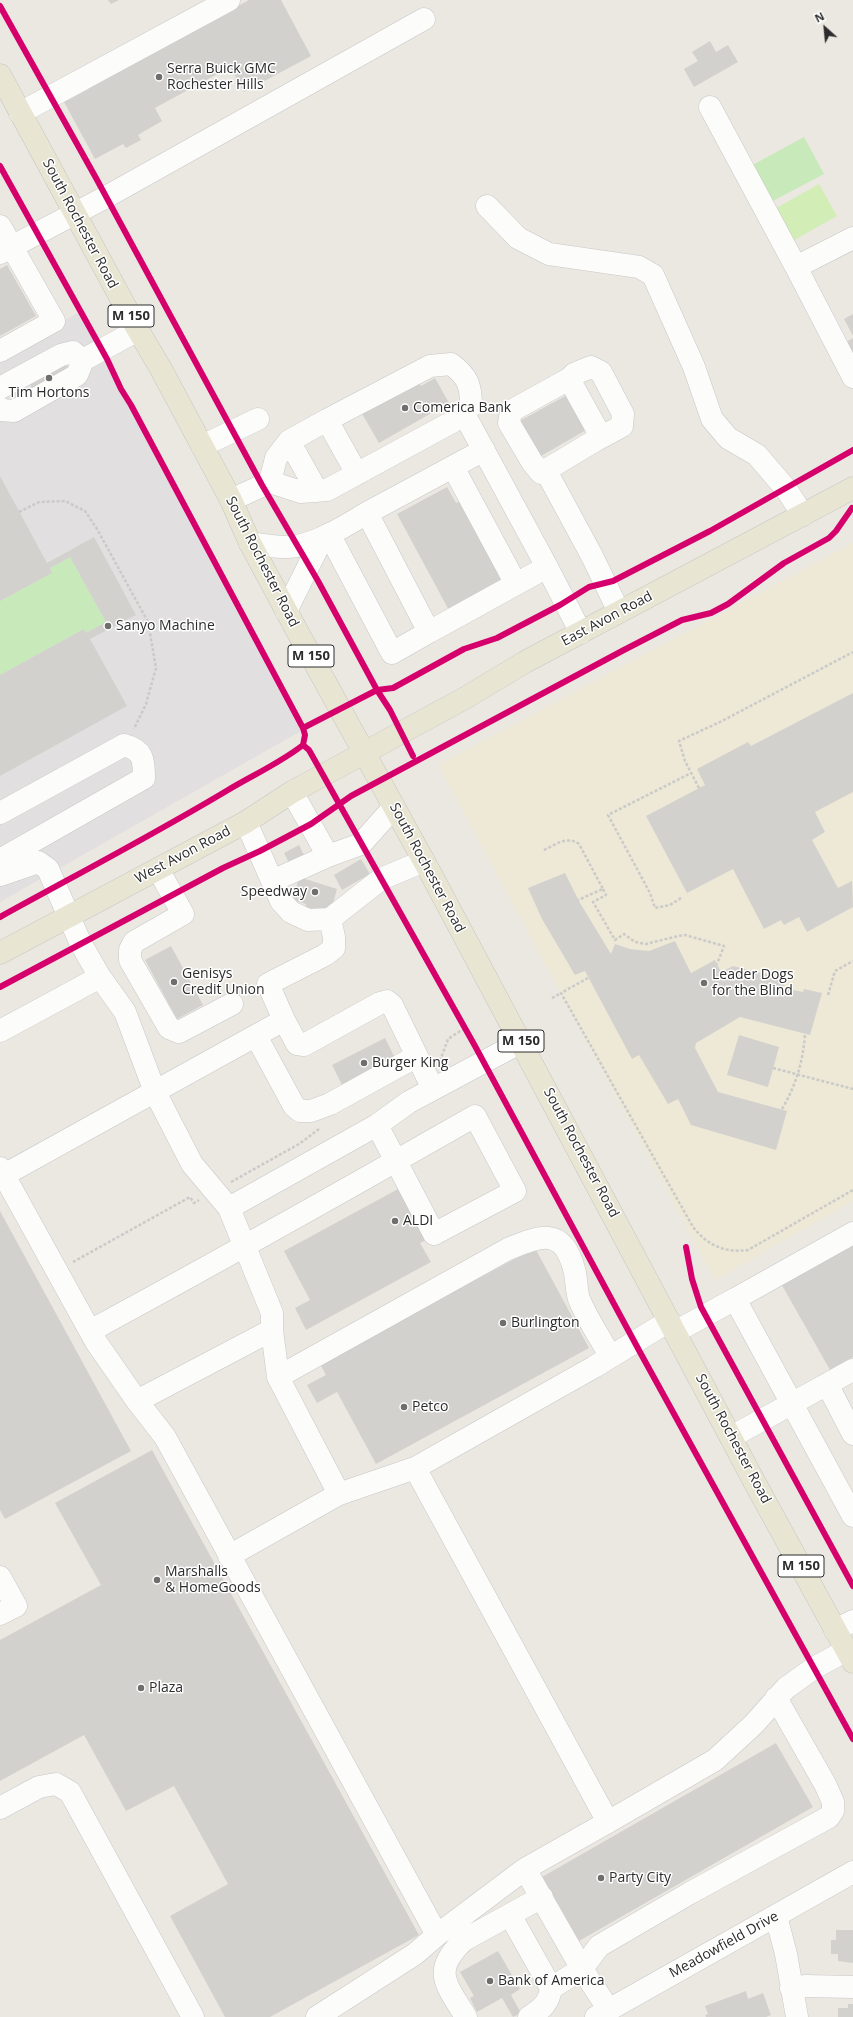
<!DOCTYPE html>
<html>
<head>
<meta charset="utf-8">
<style>
  body { margin:0 }
  #map { position:relative; width:853px; height:2017px; overflow:hidden; background:#ebe8e2; font-family:"Open Sans",sans-serif }
  canvas { display:block }
  .north { position:absolute; left:805px; top:8px; width:40px; height:40px; -webkit-text-stroke:3px #fff; paint-order:stroke; rotate:333deg; font-size:11px; font-weight:700; line-height:16px; text-align:center; color:#2c2c2c }
  .north::after { content:''; display:block; margin:auto; width:14px; height:18px; background:#2c2c2c; clip-path:polygon(50% 0,100% 100%,50% 72%,0 100%) }
</style>
</head>
<body>
<div id="map">
<canvas width="853" height="2017"></canvas>
<div class="north">N</div>
</div>
<script>
const c = document.querySelector('canvas').getContext('2d');
c.lineJoin = 'round';
function fill(path, color) { c.fillStyle = color; c.fill(path, 'evenodd'); }
function strokePath(path, color, width, dash) { c.strokeStyle = color; c.lineWidth = width; c.lineCap = dash ? 'butt' : 'round'; c.setLineDash(dash || []); c.stroke(path); }
function drawText(font, color, halo, rows, align = 'center') {
  c.font = font + ' "Open Sans",sans-serif'; c.lineWidth = 3; c.setLineDash([]); c.textBaseline = 'middle'; c.strokeStyle = halo; c.fillStyle = color; for (const [text, x, y, turn = 0] of rows) {
    c.save(); c.translate(x, y); c.rotate((+turn || 0) * Math.PI / 180); c.textAlign = isNaN(turn) ? turn : align; if (halo) c.strokeText(text, 0, 0); c.fillText(text, 0, 0); c.restore();
  }
}
fill(new Path2D(`
  M81,311l220,420 -301,171v-545z`), '#e2dfe1');
fill(new Path2D(`
  M853,543v658l-138,79 -277,-515z`), '#eee9d6');
fill(new Path2D(`
  M804,137l20,37 -55,29 -20,-36z
  M70,557l36,65 -20,11 -2,-4 -84,46v-74l52,-28 -2,-5z`), '#c8e9b9');
fill(new Path2D(`
  M819,184l18,32 -48,27 -18,-32z`), '#d3edb6');
fill(new Path2D(`
  M108,0h11l-8,4z
  M249,0h32l30,56 -67,36 -14,-25 -75,41 7,13 -24,14 3,5 -15,8 -3,-4 -28,15 -31,-57 25,-13 -1,-2z
  M710,41l6,11 12,-7 10,17 -44,25 -10,-18 14,-8 -6,-9z
  M7,265l29,51 -36,20v-67z
  M853,314v22l-9,-17z
  M853,338v14l-7,4 -7,-10z
  M63,360l8,16 -35,19 -8,-15z
  M435,378l14,25 -70,40 -18,-31 56,-33 4,7z
  M569,394l19,35 -54,31 -20,-36z
  M0,476l47,87 47,-26 42,78 -46,24 37,67 -127,70v-101l84,-46 2,4 20,-11 -36,-65 -20,11 2,5 -52,28z
  M447,487l9,16 5,-2 44,84 -54,29 -54,-100z
  M853,693v99l-38,20 10,20 -13,8 26,48 14,-7 1,26 -46,25 -8,-15 -15,8 -3,-5 -17,9 -31,-60 -46,24 -41,-77 59,-31 -8,-16 51,-27 3,4z
  M299,845l7,14 -15,8 -7,-14z
  M361,859l9,15 -28,16 -8,-15z
  M565,873l15,30 31,51 4,-10 15,5 19,2 26,-10 16,32 24,-13 6,12 12,-6 53,13 -3,9 20,4 1,-3 18,4 -12,42 -70,-18 -44,26 -1,5 23,44 69,19 -11,39 -85,-25 -13,-26 -10,5 -29,-49 -7,4 -47,-88 -10,4 -33,-56 -14,-31z
  M299,877l38,12 -6,22 -12,-3 -2,8 -13,-4 2,-8 -13,-4z
  M171,946l32,59 -26,14 -32,-59z
  M739,1035l40,12 -11,40 -41,-12z
  M385,1038l11,22 -53,27 -11,-22z
  M398,1189l28,51 -6,3 11,19 -125,68 -11,-22 15,-8 -26,-49z
  M0,1211l131,240 -126,68 -5,-9z
  M853,1239v118l-23,13 -51,-90z
  M535,1248l54,100 -213,116 -39,-72 -20,11 -10,-18 19,-10 -6,-11z
  M152,1450l267,485 -149,82h-45l-55,-101 58,-32 -54,-98 -48,25 -42,-76 -84,46v-141l101,-55 -46,-82z
  M776,1743l37,64 -234,134 -37,-64z
  M836,1930h17v33l-15,-2v-7h-7v-14h5z
  M498,1951l22,38 -9,6 10,18 -8,4 -11,-19 -25,14 -7,-14 4,-2 -14,-24z
  M746,1991l2,8 15,-6 8,22 -5,2h-60l-1,-2 3,-1 -3,-8z
  M848,2004h5v13h-15v-9h10z`), '#d3d1cd');
const minor = new Path2D(`
  M710,107l86,160
  M20,113l209,-113
  M487,206l31,32 31,16 90,13 14,8 41,92 18,52 16,19 29,17 29,34 17,26
  M0,226l54,95 -54,30
  M853,238l-57,29 57,110
  M0,253l106,-56 318,-178
  M569,379l30,54 -3,7 -55,33 -9,-11 -23,-39 2,-12z
  M569,379l5,-5 17,-7 10,5 22,42 -1,12 -26,14
  M0,388l61,-33 12,-3 10,8
  M0,408l1,2 13,1 63,-36 6,-15 55,-30
  M463,412l84,155
  M289,441l28,50
  M202,446l56,-27
  M453,467l63,117
  M546,471l46,85 27,56
  M270,482l6,-24 13,-17 38,-21 30,54
  M231,500l39,-18 31,10 26,-2 125,-68 19,-16c0,-21 -3,-29 -20,-42l-21,2 -103,54
  M367,513l117,-63
  M329,534l63,119 37,-21
  M250,543c15,2 32,6 47,3 25,-5 48,-20 70,-33l62,119 118,-65 34,66
  M286,611l37,-74
  M0,813l124,-68c19,5 20,14 20,33l-144,82
  M246,822l35,79 10,11 17,8 22,-1 51,-40 43,-18
  M328,856l33,-12 33,-37
  M158,869l25,45 -49,28 -4,8v10l39,68 10,4 53,-28
  M0,875l38,-13 10,7 33,75 19,33 25,35 30,80 37,72 37,44 43,105v17l6,47 61,117 76,-26 193,354 107,-62 39,-36 32,-36 28,-20 33,-18
  M272,881l56,-25 -36,-64
  M284,1020l-16,-36 57,-29 9,-7v-11l-4,-18
  M0,1031l100,-54
  M256,1036l38,70 6,5h11l19,-7 87,-48
  M0,1168l96,174 41,59 135,-71
  M4,1175l280,-155 13,24 7,1 76,-42 7,-2 5,4 41,84
  M229,1208l148,-83 32,-23 112,-60
  M853,1233l-118,66 118,217
  M90,1331c129,-70 257,-142 385,-215l40,75 -81,43c-19,-36 -38,-72 -57,-109
  M675,1332l60,-33
  M278,1377l230,-128c32,-13 55,-23 66,20 3,10 2,21 5,30 7,18 22,40 31,57
  M827,1384l26,50
  M137,1401l28,36 272,498 88,-66 83,-47
  M731,1437l122,-67
  M415,1468l179,-101 75,-46
  M229,1556l110,-62
  M0,1577l16,29 -16,8
  M835,1630l18,-9
  M0,1808l39,-21 17,-3 14,8 123,225
  M525,1869l57,100 27,41
  M510,1915l41,73 31,-19 17,-23 91,-53 139,-76 4,-6v-9l-8,-18 -49,-86
  M776,1916l10,38 11,63
  M791,1988l15,-2 47,1
  M317,2017l98,-63 22,-19
  M466,2017c-20,-33 -35,-46 -2,-77l78,-43
  M529,2017c13,-8 20,-14 22,-29
  M596,2017l257,-145`);
const major = new Path2D(`
  M0,75l138,255 23,39 70,131 19,43 46,86 135,245 324,609 98,179
  M0,953l246,-131 46,-30 173,-94 60,-36 328,-174`);
strokePath(minor, '#c8c7c7', 23);
strokePath(major, '#c6c5c2', 23);
strokePath(new Path2D(`
  M19,512l20,-10 26,-1 20,10 12,18 51,93 8,46 -10,36 -12,25
  M699,788l-14,-27 -6,-20 43,-20 131,-69
  M544,850c11,-5 23,-15 35,-6l24,45 -25,11
  M603,889l3,6 -13,7 22,38 9,-6 11,8 11,2 32,-8 7,-1 39,11 -7,18
  M681,898l-11,7 -15,3 -5,-15 -42,-78 83,-42
  M588,978l-27,15 132,234c15,19 32,26 55,23l105,-60
  M828,995l7,-24 18,-10
  M552,998l9,-5
  M440,1061l8,-22 17,-11
  M773,1068l80,21
  M782,1109c14,-24 21,-47 23,-75
  M231,1182l68,-38 20,-15
  M73,1262l117,-65 4,6 5,-3`), '#cacac9', 2.5, [3, 2]);
strokePath(minor, '#fcfcfb', 22);
strokePath(major, '#e8e5d3', 22);
strokePath(new Path2D(`
  M0,6l96,172 166,307 56,96 59,109 16,-2 71,-39 33,-11 63,-33 29,-18 24,-6 97,-50 143,-81
  M0,166l107,193 14,30 10,16 172,323 2,7 -2,10 6,5 166,296 166,308 212,385
  M303,728l74,-38 13,20 23,46
  M0,917c76,-42 153,-82 228,-127 25,-15 52,-27 75,-45
  M0,987l223,-119 37,-17 51,-27 40,-28 271,-145 60,-31 29,-7 17,-9 56,-41 45,-25 7,-7 16,-23
  M686,1247l6,32 9,28 152,279`), '#d6006c', 6);
for (const [x, y, r, color] of [
  [159,77,4,"#6f6e6c"],
  [49,378,4,"#6f6e6c"],
  [405,408,4,"#6f6e6c"],
  [108,626,4,"#6f6e6c"],
  [315,892,4,"#6f6e6c"],
  [174,982,4,"#6f6e6c"],
  [704,983,4,"#6f6e6c"],
  [364,1063,4,"#6f6e6c"],
  [395,1221,4,"#6f6e6c"],
  [503,1323,4,"#6f6e6c"],
  [404,1407,4,"#6f6e6c"],
  [157,1580,4,"#6f6e6c"],
  [141,1688,4,"#6f6e6c"],
  [601,1878,4,"#6f6e6c"],
  [490,1981,4,"#6f6e6c"]
]) { const dot = new Path2D(); dot.arc(x, y, r, 0, 2 * Math.PI); c.fillStyle = color; c.fill(dot); strokePath(dot, '#fff', 1.5); }
for (const [x, y, w] of [
  [131,316,46],
  [311,656,46],
  [521,1041,46],
  [801,1566,46]
]) { const box = new Path2D(); box.roundRect(x - w / 2, y - 11, w, 22, 3); c.fillStyle = '#fff'; c.fill(box); strokePath(box, '#2c2c2c', 1); }
drawText('bold 13px', '#2c2c2c', null, [
  ["M 150",131,316],
  ["M 150",311,656],
  ["M 150",521,1041],
  ["M 150",801,1566]
]);
drawText('14px', '#2c2c2c', '#fff', [
  ["Serra Buick GMC",167,69],
  ["Rochester Hills",167,85],
  ["Tim Hortons",49,393,"center"],
  ["Comerica Bank",413,408],
  ["Sanyo Machine",116,626],
  ["Speedway",307,892,"right"],
  ["Genisys",182,974],
  ["Credit Union",182,990],
  ["Leader Dogs",712,975],
  ["for the Blind",712,991],
  ["Burger King",372,1063],
  ["ALDI",403,1221],
  ["Burlington",511,1323],
  ["Petco",412,1407],
  ["Marshalls",165,1572],
  ["& HomeGoods",165,1588],
  ["Plaza",149,1688],
  ["Party City",609,1878],
  ["Bank of America",498,1981]
], 'left');
drawText('14px', '#2c2c2c', '#fff', [
  ["South Rochester Road",80,224,62],
  ["South Rochester Road",262,562,63],
  ["East Avon Road",607,619,-28],
  ["West Avon Road",183,855,-28],
  ["South Rochester Road",427,868,62],
  ["South Rochester Road",581,1153,62],
  ["South Rochester Road",733,1439,62],
  ["Meadowfield Drive",724,1945,-29]
]);
</script>
</body>
</html>
